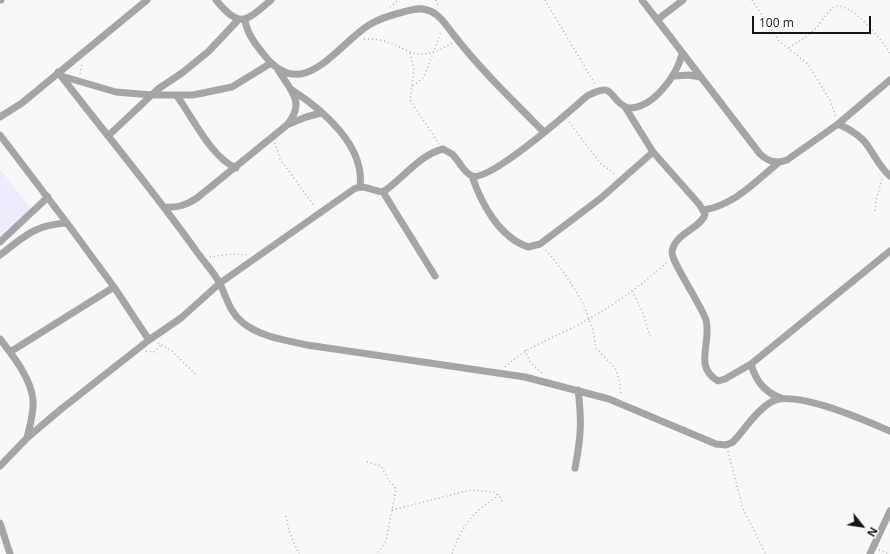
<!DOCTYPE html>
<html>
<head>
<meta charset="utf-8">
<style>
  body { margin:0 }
  #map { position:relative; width:890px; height:554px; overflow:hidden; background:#f9f6fd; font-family:"Open Sans",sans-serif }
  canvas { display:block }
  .north { position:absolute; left:842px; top:506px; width:40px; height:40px; -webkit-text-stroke:3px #fff; paint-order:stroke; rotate:120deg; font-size:11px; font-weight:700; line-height:16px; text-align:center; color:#151218 }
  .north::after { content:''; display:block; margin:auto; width:14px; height:18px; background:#151218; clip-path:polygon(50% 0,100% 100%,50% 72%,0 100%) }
  .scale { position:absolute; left:752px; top:16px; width:119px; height:18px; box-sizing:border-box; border:2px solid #151218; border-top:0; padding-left:5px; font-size:12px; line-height:14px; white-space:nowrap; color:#151218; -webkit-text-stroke:3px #fff; paint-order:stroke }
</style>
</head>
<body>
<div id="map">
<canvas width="890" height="554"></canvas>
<div class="north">N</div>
<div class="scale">100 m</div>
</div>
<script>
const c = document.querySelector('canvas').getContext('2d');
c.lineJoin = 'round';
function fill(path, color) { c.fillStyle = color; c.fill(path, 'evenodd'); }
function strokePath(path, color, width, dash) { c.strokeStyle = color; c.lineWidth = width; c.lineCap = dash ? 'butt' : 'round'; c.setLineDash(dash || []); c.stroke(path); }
fill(new Path2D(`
  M0,169l32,41 -32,25z`), '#f1e9fc');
strokePath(new Path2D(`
  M436,0l2,6
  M545,0l50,84
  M752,0l27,41 29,23 22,36 6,17
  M390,7l8,-7
  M364,39c42,-2 44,32 88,4
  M789,48c8,-6 18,-11 25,-18 7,-6 12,-17 20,-23 17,-7 48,34 56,46
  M410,53l4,17 -4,30 29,44
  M80,74l2,-10
  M413,86l10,-8 3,-6 15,-40
  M569,122l32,42 15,11
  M275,143l5,16 35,48
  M875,211l1,-10 6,-22
  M546,250l17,21 19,30 11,29 3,18 19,20 4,11 2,16
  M210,257l22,-3 16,1
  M632,291l11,22 7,23
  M158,343l14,8 24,24
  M525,350l5,12 13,12
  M146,351l8,1 8,-8
  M505,367c23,-21 42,-26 69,-40 33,-17 65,-39 93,-65
  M728,451l15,58 23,45
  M367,462l14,4 7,13 8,10 -10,52 -9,13
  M392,510l79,-20 23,2 5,4 4,7
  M286,516l3,15 10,23
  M879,550l10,4
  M452,554c6,-18 14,-33 29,-46 6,-5 12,-7 17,-14`), '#b3b0b6', 1.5, [1, 3]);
strokePath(new Path2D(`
  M0,0h1
  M216,0c24,29 29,22 55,0
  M642,0l118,154c9,8 16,10 27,6l51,-36 52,-44
  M245,20c2,14 11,25 20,36 38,48 72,-11 104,-31 11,-7 22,-10 34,-13 8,-2 16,-5 24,-2 12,3 19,15 26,24 27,35 59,66 91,98
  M657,20l26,-20
  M58,72c46,60 95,118 139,180 7,10 17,20 23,32 7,14 9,27 22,38 18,15 43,18 65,23l218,32 84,22 107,45 10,1 7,-3c12,-13 23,-31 38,-40 22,-14 95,19 119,29
  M61,76l55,16 36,3h41l39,-8 39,-24
  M674,76l15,-1 11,2
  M292,90c31,20 73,56 68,96
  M177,96c16,22 34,61 59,72
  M625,107l28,45 46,52 6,10c-3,14 -31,19 -33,38 -1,10 29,52 34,68 6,22 -13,47 12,61l7,-2 26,-15 139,-113
  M0,117l22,-14 125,-103
  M289,124l17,-7 15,-4
  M838,124c9,4 17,8 24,15 11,11 15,26 28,37
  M0,135l67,88 47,64 35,53
  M108,136l50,-47 24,-16 27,-22 29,-31
  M472,176c9,27 27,61 56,71l12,-3 61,-46 52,-46
  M383,192l52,84
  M165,207c13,1 21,-2 32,-9l90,-73c19,-23 4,-34 -9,-55
  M704,210c30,-5 51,-28 74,-47
  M0,242l48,-45
  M0,255c25,-19 34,-30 67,-32
  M0,339c13,17 31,39 33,61 1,13 -3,25 -6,38
  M10,352l104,-65
  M751,364c5,17 13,28 30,34
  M0,466l27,-28 33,-28 89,-70 32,-22 39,-35 134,-94c11,-5 18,2 29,3 20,-13 36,-37 60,-43 3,2 8,4 10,6 7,7 10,17 19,21 18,6 98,-65 115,-80 30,-16 20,4 41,12 25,1 49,-33 54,-54
  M575,468c6,-31 7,-47 3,-78
  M0,523l10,31
  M870,554l20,-43`), '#a6a3aa', 7);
</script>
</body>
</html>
